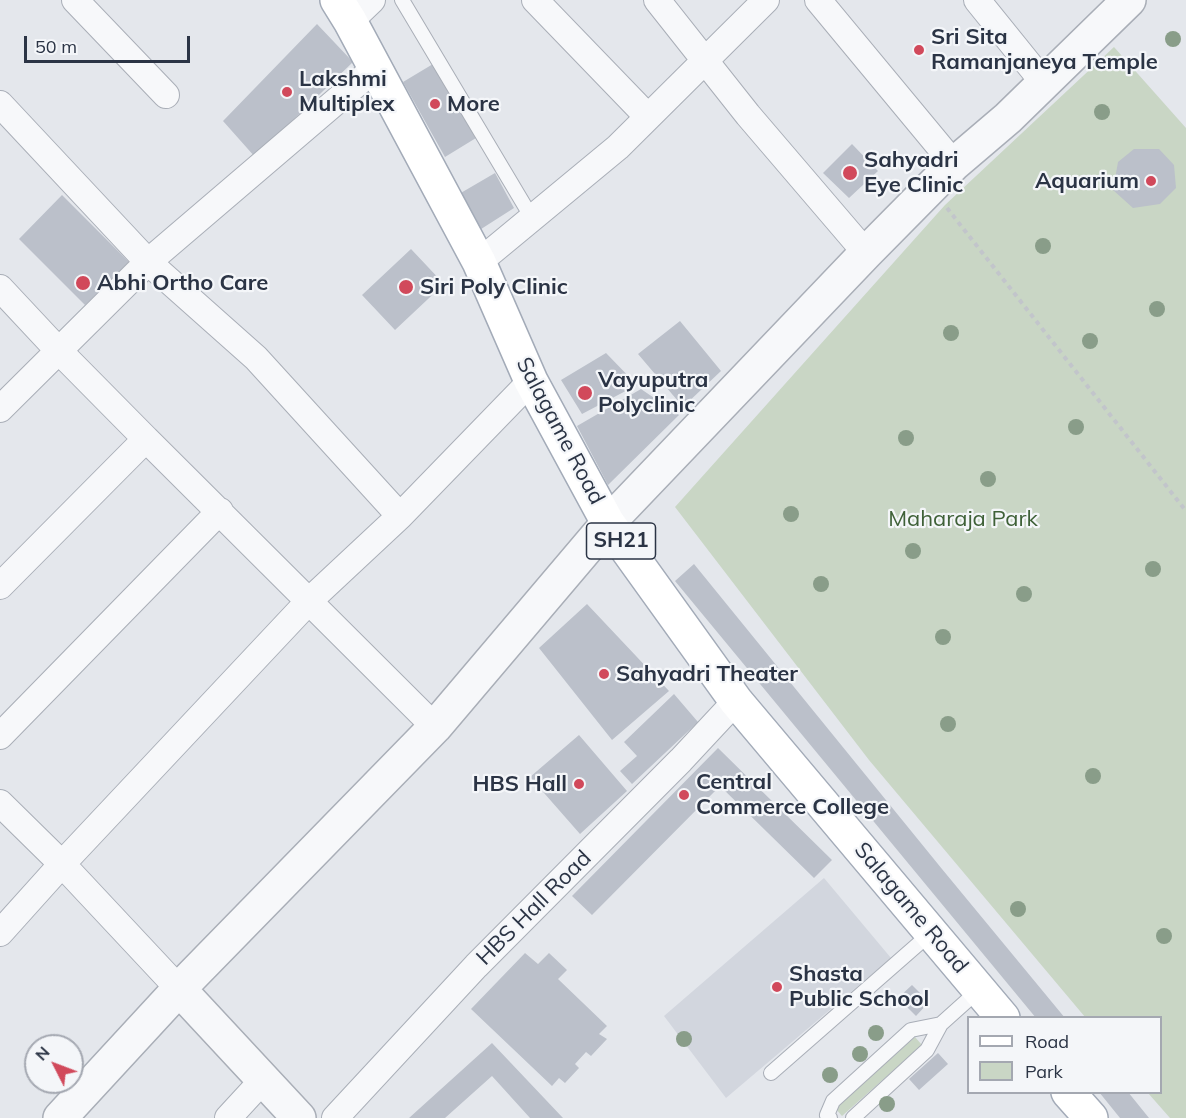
<!DOCTYPE html>
<html>
<head>
<meta charset="utf-8">
<style>
  body { margin:0 }
  #map { position:relative; width:1186px; height:1118px; overflow:hidden; background:#e4e7ec; font-family:Mulish,sans-serif }
  canvas { display:block }
  .legend { position:absolute; left:967px; top:1016px; width:195px; height:78px; box-sizing:border-box; background:#f4f6f9; border:2px solid #a4a8b1; margin:0; padding:8px 10px; list-style:none; font-size:18px; color:#2b3445 }
  .legend li { display:flex; align-items:center; gap:12px; height:30px }
  .legend b { width:30px; border:2px solid #a4a8b1 }
  .north { position:absolute; left:24px; top:1034px; width:60px; height:60px; box-sizing:border-box; background:#f4f6f9; border:2px solid #a4a8b1; border-radius:50%; rotate:312deg; font-size:16px; font-weight:700; line-height:24px; text-align:center; color:#2b3445 }
  .north::after { content:''; display:block; margin:auto; width:21px; height:27px; background:#d1495b; clip-path:polygon(50% 0,100% 100%,50% 72%,0 100%) }
  .scale { position:absolute; left:24px; top:36px; width:166px; height:27px; box-sizing:border-box; border:3px solid #2b3445; border-top:0; padding-left:8px; font-size:18px; line-height:21px; white-space:nowrap; color:#2b3445; -webkit-text-stroke:4px #f4f6f9; paint-order:stroke }
</style>
</head>
<body>
<div id="map">
<canvas width="1186" height="1118"></canvas>
<ul class="legend">
<li><b style="height:8px;background:#fff"></b>Road</li>
<li><b style="height:16px;background:#c9d6c5"></b>Park</li>
</ul>
<div class="north">N</div>
<div class="scale">50 m</div>
</div>
<script>
const c = document.querySelector('canvas').getContext('2d');
c.lineJoin = 'round';
function fill(path, color) { c.fillStyle = color; c.fill(path, 'evenodd'); }
function strokePath(path, color, width, dash) { c.strokeStyle = color; c.lineWidth = width; c.lineCap = dash ? 'butt' : 'round'; c.setLineDash(dash || []); c.stroke(path); }
function drawText(font, color, halo, rows, align = 'center') {
  c.font = font + ' Mulish,sans-serif'; c.lineWidth = 4.5; c.setLineDash([]); c.textBaseline = 'middle'; c.strokeStyle = halo; c.fillStyle = color; for (const [text, x, y, turn = 0] of rows) {
    c.save(); c.translate(x, y); c.rotate((+turn || 0) * Math.PI / 180); c.textAlign = isNaN(turn) ? turn : align; if (halo) c.strokeText(text, 0, 0); c.fillText(text, 0, 0); c.restore();
  }
}
fill(new Path2D(`
  M824,878l67,80 -165,140 -62,-82z`), '#d2d6de');
fill(new Path2D(`
  M1114,47l72,81v990h-16l-22,-25 12,-1v-74l-75,-1 -216,-257 -194,-253 270,-302z
  M915,1037l7,8 -80,71 -7,-8z`), '#c9d6c5');
fill(new Path2D(`
  M317,24l36,38 -98,95 -32,-36z
  M433,64l43,74 -31,19 -42,-75z
  M852,144l26,27 -29,27 -26,-25z
  M1134,149h25l15,16 2,23 -16,16 -27,4 -20,-18 5,-28z
  M495,173l19,35 -36,23 -19,-37z
  M62,195l67,67 -44,43 -66,-66z
  M411,249l33,35 -49,46 -33,-35z
  M680,321l41,50 -38,36 -45,-53z
  M606,353l31,32 -55,29 -21,-34z
  M641,389l38,26 -71,70 -31,-59z
  M694,564l248,305 123,149h-29l-361,-437z
  M587,604l82,87 -57,49 -73,-92z
  M674,694l24,28 -66,62 -12,-13 17,-15 -13,-14z
  M579,735l48,56 -47,43 -50,-57z
  M718,748l114,112 -18,18 -94,-92 -128,129 -20,-19z
  M525,953l13,11 11,-11 18,17 -9,9 49,47 -8,8 8,5 -16,17 -5,-4 -11,12 4,4 -14,15 -6,-5 -7,8 -81,-77z
  M912,985l17,17 -13,14 -18,-18z
  M492,1043l71,75h-33l-38,-42 -47,42h-36z
  M938,1053l10,11 -29,26 -10,-11z
  M1099,1092h29l21,26h-29z`), '#bbc0ca');
const service = new Path2D(`
  M402,0l130,218
  M771,1073l161,-141
  M830,1118l-3,-3 6,-14 78,-71 30,-6
  M853,1118l74,-68 14,-26 39,-35`);
const minor = new Path2D(`
  M75,0l91,95
  M535,0l113,117
  M657,0l91,115 118,138
  M818,0l136,164
  M977,0l67,83
  M350,21l22,-21
  M0,104l148,158 108,96 144,158
  M479,262l139,-115 148,-147
  M0,288l58,62 88,89
  M0,409l148,-147 227,-194
  M0,586l146,-147 289,288
  M0,736l220,-225
  M0,803l62,61 117,125
  M0,933l62,-69 248,-264 90,-84 131,-135
  M228,1118l35,-38
  M335,1118l141,-152 205,-206 55,-59`);
const tertiary = new Path2D(`
  M179,989l120,129
  M60,1118l119,-129 256,-262 173,-204 258,-270 88,-89 54,-46 121,-118`);
const primary = new Path2D(`
  M337,0l13,21 129,241 52,119 77,142 128,178 267,317
  M1068,1092l23,26`);
strokePath(service, '#a9aeb7', 16);
strokePath(minor, '#a9aeb7', 28);
strokePath(tertiary, '#a9aeb7', 36);
strokePath(primary, '#a3abb8', 36);
strokePath(new Path2D(`
  M947,208l239,303`), '#c2c5cb', 4, [4.5, 4.5]);
strokePath(service, '#f7f8fa', 14);
strokePath(minor, '#f7f8fa', 26);
strokePath(tertiary, '#f7f8fa', 33);
strokePath(primary, '#fff', 33);
c.fillStyle = '#899d89';
for (const [x, y] of [
  [1173,39],
  [1102,112],
  [1043,246],
  [1157,309],
  [951,333],
  [1090,341],
  [1076,427],
  [906,438],
  [988,479],
  [791,514],
  [913,551],
  [1153,569],
  [821,584],
  [1024,594],
  [943,637],
  [948,724],
  [1093,776],
  [1018,909],
  [1164,936],
  [876,1033],
  [684,1039],
  [860,1054],
  [830,1075],
  [887,1104]
]) { c.beginPath(); c.arc(x, y, 8, 0, 2 * Math.PI); c.fill(); }
for (const [x, y, r, color] of [
  [919,50,6,"#d1495b"],
  [287,92,6,"#d1495b"],
  [435,104,6,"#d1495b"],
  [850,173,8,"#d1495b"],
  [1151,181,6,"#d1495b"],
  [83,283,8,"#d1495b"],
  [406,287,8,"#d1495b"],
  [585,393,8,"#d1495b"],
  [604,674,6,"#d1495b"],
  [579,784,6,"#d1495b"],
  [684,795,6,"#d1495b"],
  [777,987,6,"#d1495b"]
]) { const dot = new Path2D(); dot.arc(x, y, r, 0, 2 * Math.PI); c.fillStyle = color; c.fill(dot); strokePath(dot, '#f4f6f9', 2); }
for (const [x, y, w] of [
  [621,541,69]
]) { const box = new Path2D(); box.roundRect(x - w / 2, y - 18, w, 36, 4.5); c.fillStyle = '#f4f6f9'; c.fill(box); strokePath(box, '#2b3445', 1.5); }
drawText('bold 21px', '#2b3445', null, [
  ["SH21",621,541]
]);
drawText('bold 22px', '#2b3445', '#f4f6f9', [
  ["Sri Sita",931,37],
  ["Ramanjaneya Temple",931,62],
  ["Lakshmi",299,79],
  ["Multiplex",299,104],
  ["More",447,104],
  ["Sahyadri",864,160],
  ["Eye Clinic",864,185],
  ["Aquarium",1139,181,"right"],
  ["Abhi Ortho Care",97,283],
  ["Siri Poly Clinic",420,287],
  ["Vayuputra",598,380],
  ["Polyclinic",598,405],
  ["Sahyadri Theater",616,674],
  ["Central",696,782],
  ["Commerce College",696,807],
  ["HBS Hall",567,784,"right"],
  ["Shasta",789,974],
  ["Public School",789,999]
], 'left');
drawText('22px', '#2b3445', '#f4f6f9', [
  ["Salagame Road",560,431,62],
  ["HBS Hall Road",534,908,-45],
  ["Salagame Road",911,908,50]
]);
drawText('22px', '#3f6138', '#f4f6f9', [
  ["Maharaja Park",963,519]
]);
</script>
</body>
</html>
